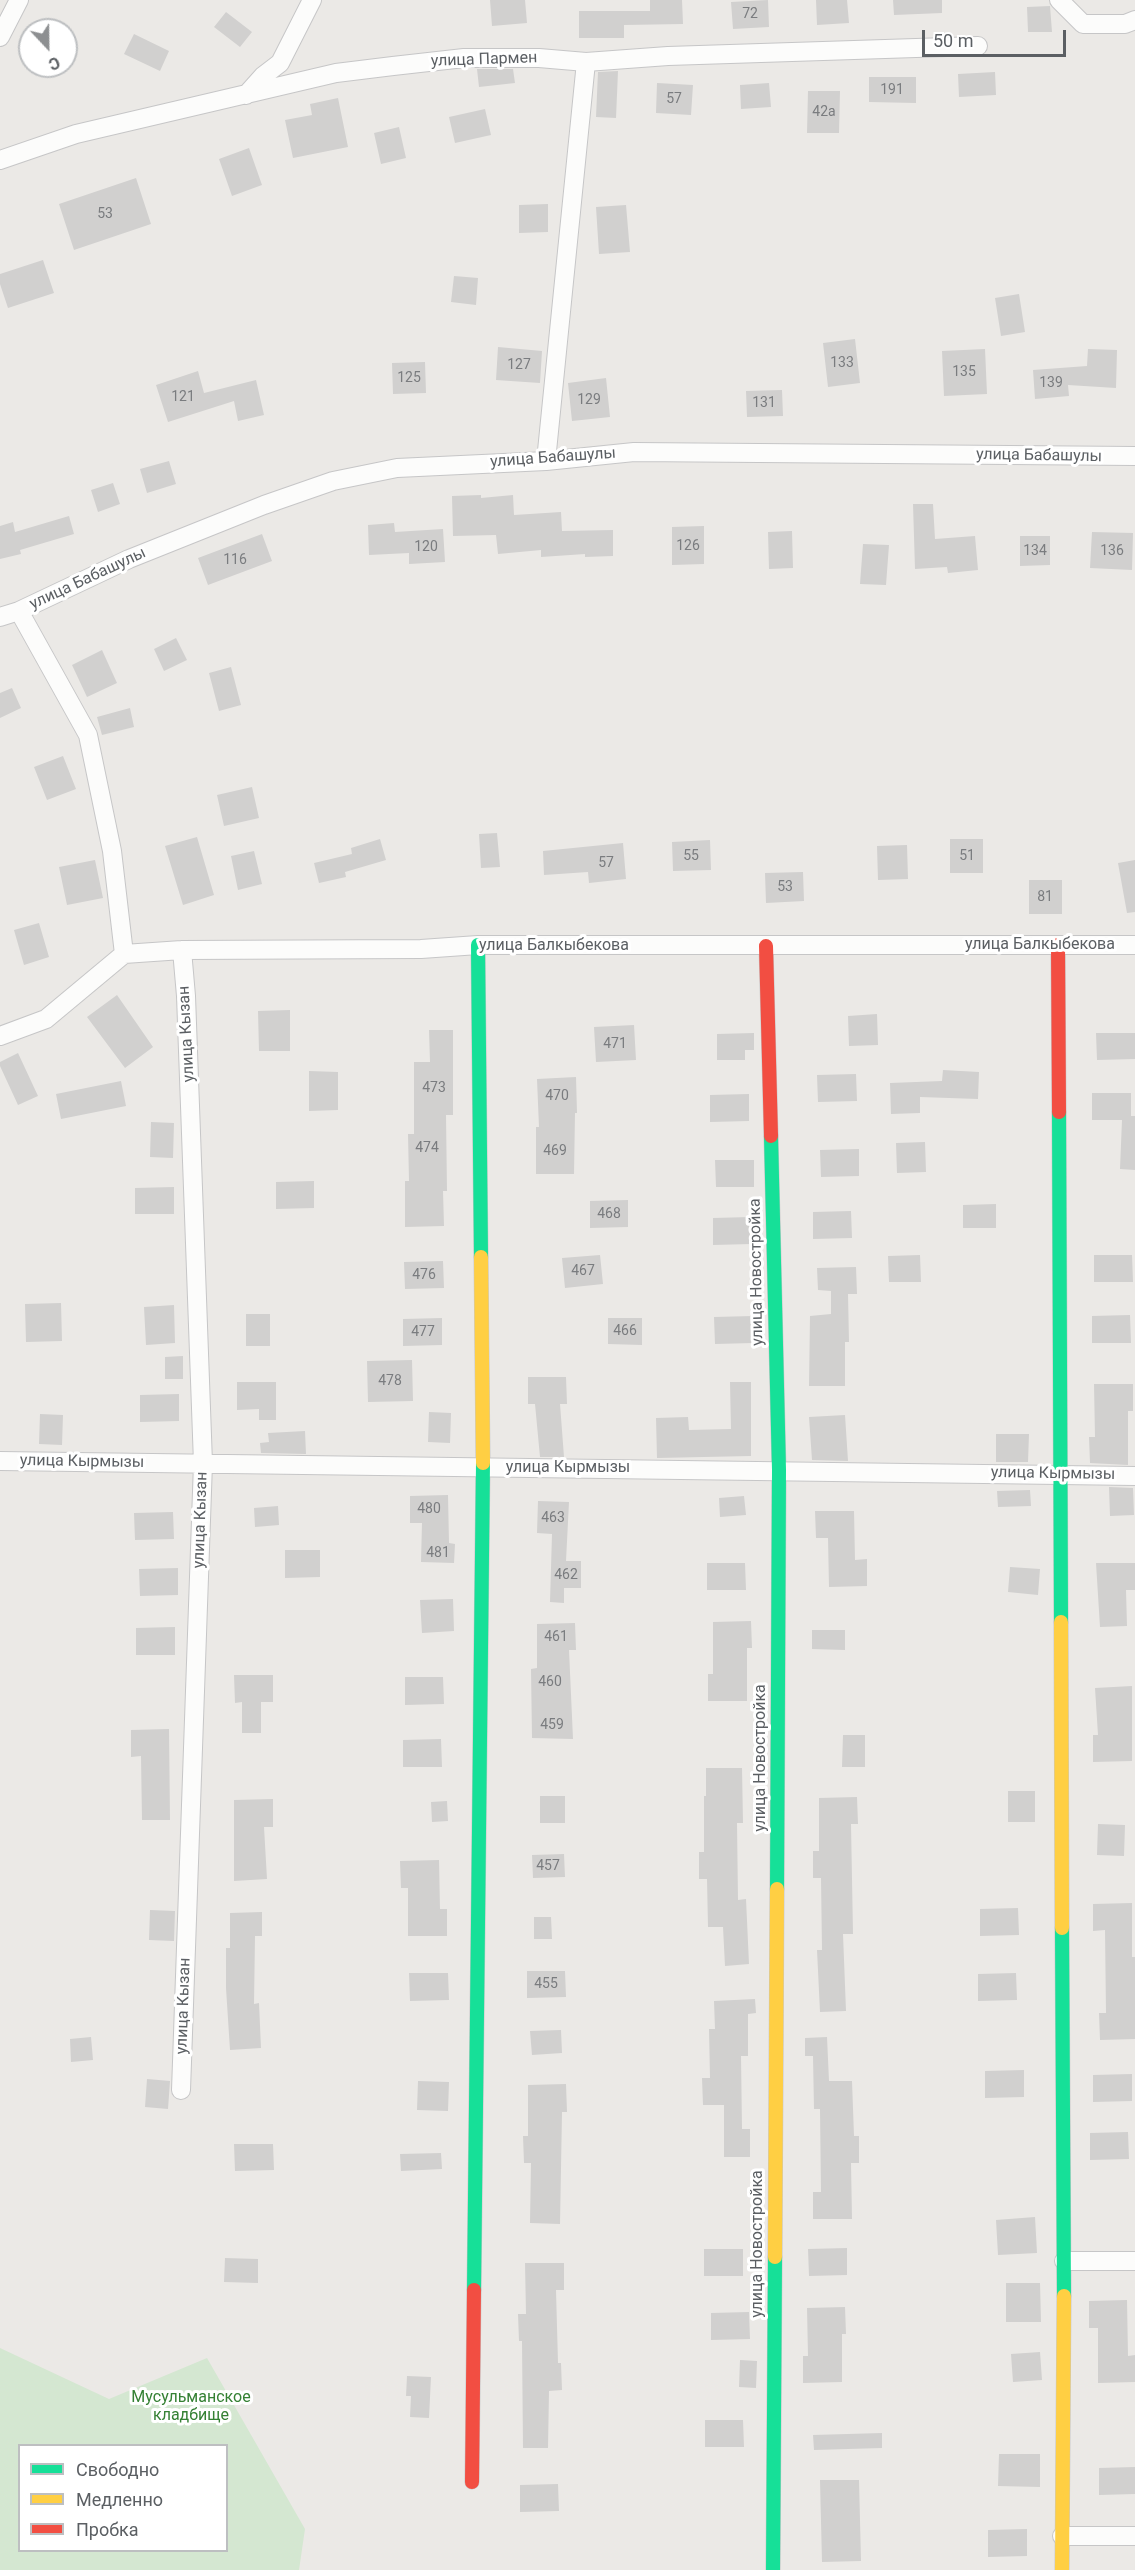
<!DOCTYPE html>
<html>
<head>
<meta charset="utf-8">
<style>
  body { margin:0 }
  #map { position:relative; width:1135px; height:2570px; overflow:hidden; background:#ebe9e6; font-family:Roboto,sans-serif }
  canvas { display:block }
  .legend { position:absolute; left:18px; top:2444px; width:210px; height:108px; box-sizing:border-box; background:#fff; border:2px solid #bdbfc1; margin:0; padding:8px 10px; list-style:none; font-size:18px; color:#5b5f63 }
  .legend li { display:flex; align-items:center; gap:12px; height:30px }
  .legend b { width:30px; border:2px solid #bdbfc1 }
  .north { position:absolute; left:18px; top:18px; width:60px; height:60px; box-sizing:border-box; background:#fff; border:2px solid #bdbfc1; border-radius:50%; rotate:158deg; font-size:16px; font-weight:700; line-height:24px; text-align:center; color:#5b5f63 }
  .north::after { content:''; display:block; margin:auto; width:21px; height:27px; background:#8d8f91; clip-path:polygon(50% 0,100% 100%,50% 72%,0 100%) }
  .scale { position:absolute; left:922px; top:30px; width:144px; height:27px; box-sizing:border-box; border:3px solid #5b5f63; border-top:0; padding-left:8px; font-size:18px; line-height:21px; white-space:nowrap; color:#5b5f63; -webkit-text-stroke:4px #fff; paint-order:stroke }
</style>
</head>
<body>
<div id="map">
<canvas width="1135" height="2570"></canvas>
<ul class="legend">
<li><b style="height:8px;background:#16e098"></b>Свободно</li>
<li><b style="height:8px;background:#ffcf43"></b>Медленно</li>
<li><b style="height:8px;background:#f24e42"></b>Пробка</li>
</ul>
<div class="north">С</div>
<div class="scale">50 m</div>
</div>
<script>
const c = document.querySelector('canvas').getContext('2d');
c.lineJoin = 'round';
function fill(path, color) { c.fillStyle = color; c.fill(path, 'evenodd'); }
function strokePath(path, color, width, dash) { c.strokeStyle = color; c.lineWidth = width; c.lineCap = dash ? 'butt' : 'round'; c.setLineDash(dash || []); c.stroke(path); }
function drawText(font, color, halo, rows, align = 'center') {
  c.font = font + ' Roboto,sans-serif'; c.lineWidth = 6; c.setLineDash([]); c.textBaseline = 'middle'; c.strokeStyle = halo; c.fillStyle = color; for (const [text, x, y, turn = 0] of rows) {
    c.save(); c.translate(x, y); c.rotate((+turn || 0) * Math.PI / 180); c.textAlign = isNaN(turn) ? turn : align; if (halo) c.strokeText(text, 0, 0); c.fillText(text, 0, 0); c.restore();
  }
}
fill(new Path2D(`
  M0,2348l109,51 98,-41 98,171 -6,41h-299zM20,2446h206v104h-206z`), '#d4e7d1');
fill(new Path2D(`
  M490,0h35l2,23 -35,3z
  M650,0h32l1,24 -59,1v13h-45v-27h71z
  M768,0l1,27 -36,2 -2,-27z
  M816,0h31l2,23 -32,2z
  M893,0h49v13l-48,2z
  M1050,6l2,26h-24l-1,-25z
  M226,12l26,20 -12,15 -26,-20z
  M134,34l35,17 -9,20 -36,-17z
  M477,69h36l2,14 -36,4z
  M618,71l-2,47 -20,-1 2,-45z
  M995,72l1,23 -37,2 -1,-23z
  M869,77h47v26l-47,-1z
  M657,83l36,2 -2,30 -35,-2z
  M769,83l2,24 -30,2 -1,-24z
  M808,91h32l-1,42h-32z
  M338,98l10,49 -55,11 -8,-38 27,-5 -2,-11z
  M485,109l6,26 -36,8 -6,-26z
  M399,127l7,31 -25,6 -7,-31z
  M249,148l13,37 -30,11 -13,-37z
  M136,178l15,46 -77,26 -15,-46z
  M548,204v28l-29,1v-28z
  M626,205l4,47 -31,2 -3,-47z
  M43,260l11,33 -46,15 -8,-24v-10z
  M454,276l24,2 -2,27 -25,-3z
  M1019,294l6,38 -24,4 -6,-38z
  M855,339l5,44 -32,4 -5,-44z
  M498,347l44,4 -2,32 -44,-3z
  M985,349l2,45 -43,2 -2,-45z
  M1088,349l29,1 -1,38 -48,-3 1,11 -34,3 -2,-29 54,-4z
  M425,362l1,31 -33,1 -1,-31z
  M198,371l6,22 52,-13 8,35 -26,6 -4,-20 -66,21 -12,-37z
  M606,378l4,39 -38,4 -4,-38z
  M782,390l1,26 -36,1 -1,-26z
  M169,461l7,23 -29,9 -7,-24z
  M113,483l7,21 -22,8 -7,-22z
  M481,495v3l32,-3 1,20 47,-3 1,19 51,-1v26l-28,1v-3l-44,3v-7l-43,4 -2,-19 -43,1 -1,-40z
  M913,504h20l2,35 40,-3 3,34 -30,3 -1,-6 -32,2z
  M69,516l5,18 -54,16 1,4 -21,5v-33l13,-4 2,10z
  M394,523l1,9 48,-3 2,33 -36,2v-11l-40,2 -1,-30z
  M704,526v38l-32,1v-38z
  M792,531l1,37 -24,1 -1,-37z
  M1092,532l41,1 -1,37 -42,-2z
  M262,534l10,27 -64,24 -10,-27z
  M1020,536h30v29l-30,1z
  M863,544l26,1 -3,40 -26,-1z
  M176,638l11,22 -23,11 -10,-22z
  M102,650l15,33 -30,14 -15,-32z
  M231,667l10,38 -22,6 -10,-38z
  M12,688l9,20 -21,10v-25z
  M130,708l4,19 -32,8 -5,-18z
  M63,756l13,33 -29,11 -13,-33z
  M252,787l7,31 -35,8 -7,-31z
  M497,833l3,34 -19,1 -2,-34z
  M197,837l17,58 -31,10 -18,-59z
  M380,839l6,21 -41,12 1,5 -27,6 -5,-20 38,-9 -1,-6z
  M950,839h33v34h-33z
  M710,840l1,30 -38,1 -1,-29z
  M623,843l3,36 -37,4 -1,-11 -44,3 -1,-24z
  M907,845l1,34 -30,1 -1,-34z
  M254,851l8,33 -24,6 -7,-34z
  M95,860l8,38 -36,7 -8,-38z
  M1135,860v52l-8,1 -9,-50z
  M803,872l1,29 -38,2 -1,-30z
  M1029,880h33v34h-33z
  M39,923l10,34 -25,8 -10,-35z
  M117,995l36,52 -28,21 -38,-51z
  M290,1010v41h-31l-1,-40z
  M877,1014l1,31 -29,1 -1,-30z
  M634,1025l2,35 -40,2 -2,-35z
  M429,1030h24v85h-7l1,76h-4l1,35 -39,1v-46h4l-1,-47h6v-72h16z
  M754,1033v17h-9v10h-28v-26z
  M1096,1033h39v26l-38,1z
  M18,1053l20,43 -20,9 -18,-39v-4z
  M943,1070l36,2 -1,27 -58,-2v16l-29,1 -1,-31 52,-2z
  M309,1071l29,1v38l-29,1z
  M856,1074l1,27 -39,1 -1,-27z
  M576,1077l1,36h-2l-1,61h-38v-47h3l-2,-48z
  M121,1081l5,25 -65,13 -5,-25z
  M1092,1093h39v23h4v54l-15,-1 2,-49h-30z
  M749,1094v27l-39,1v-27z
  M151,1122l23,1 -1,35 -23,-1z
  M925,1142l1,30 -29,1 -1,-30z
  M859,1149v27l-38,1 -1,-27z
  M715,1160h39v27h-38z
  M314,1181v27l-38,1v-27z
  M174,1187v27h-39v-26z
  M628,1200v27l-38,1v-27z
  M996,1204v24h-33v-23z
  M851,1211l1,27 -39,1v-27z
  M751,1217v27l-38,1v-27z
  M600,1255l3,29 -38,4 -3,-30z
  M920,1255l1,27h-32l-1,-26z
  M1094,1255h38l1,27h-39z
  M443,1261l1,27 -39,1 -1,-27z
  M856,1267l1,27h-9l1,48h-4v44h-36l1,-70 21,-2v-23l-13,-1 -1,-22z
  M61,1303l1,38 -36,1 -1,-38z
  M174,1305l1,38 -29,2 -2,-38z
  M246,1314h24v32h-24z
  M1130,1315l1,28h-39v-27z
  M753,1316v27l-38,1 -1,-27z
  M442,1318v27l-39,1v-27z
  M608,1318h34v27l-34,-1z
  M183,1356v23h-18v-22z
  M412,1360l1,41 -45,1 -1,-41z
  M528,1377h38l1,27h-7l4,53h-24l-5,-53h-7z
  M237,1382h39v38h-17v-11l-22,1z
  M730,1382h21v74l-94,2 -1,-40 32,-1 1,13 42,-1z
  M1094,1384h39v27h-5v54l-38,-2 -1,-26h6z
  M179,1394v27l-39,1v-27z
  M429,1412l22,1 -1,30 -22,-1z
  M40,1414l23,1 -1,30 -23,-1z
  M845,1415l3,46 -36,-1 -3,-43z
  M305,1431l1,23 -45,-1 -1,-10 9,-1 -1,-9z
  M996,1434h33l-1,28h-32z
  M1109,1487l24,1 1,27 -24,1z
  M1030,1490l1,16 -33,1 -1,-16z
  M448,1495l1,48 6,1 -1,19 -33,-1 1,-39h-12v-27z
  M744,1496l2,19 -26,2 -1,-19z
  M538,1501l31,1 -3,59h15v27h-17v15l-14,-1 2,-68 -15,-1z
  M278,1506l1,19 -24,2 -1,-19z
  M815,1511h39l1,49 12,-1v27l-38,1 -1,-49h-12z
  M173,1512l1,27 -39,1 -1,-27z
  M285,1550h35v27l-35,1z
  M707,1563h38l1,27h-39z
  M1096,1563h39v27h-9l1,36 -27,1z
  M1010,1567l30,2 -2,26 -30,-3z
  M178,1568v27l-38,1 -1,-27z
  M453,1599l1,32 -32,2 -2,-33z
  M751,1621l1,27h-5v53h-39v-27h5v-52z
  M575,1623l1,27h-7l4,89 -41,-1 -1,-69 6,-1v-44z
  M175,1627v28h-39v-27z
  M812,1630h33v20l-33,-1z
  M234,1675h39v27h-12v31h-19v-31l-7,1z
  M405,1677h38l1,27 -39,1z
  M1132,1686v75l-39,1v-27h5l-3,-47z
  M169,1729l1,91h-28l-1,-64 -10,1v-27z
  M843,1735h22v32h-23z
  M441,1739l1,28h-39v-27z
  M706,1768h36l1,55h-6l1,77 8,-1 3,65 -24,2 -2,-39h-15l-1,-48h-8v-27h5v-56h2z
  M1008,1791h27v31h-27z
  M540,1796h25v27h-25z
  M857,1797l1,27h-7l2,110h-10l3,77 -26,1 -3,-62h5l-1,-72h-8v-27h6v-53z
  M273,1799v28h-9l3,52 -33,2v-81z
  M447,1801l1,20 -16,1 -1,-20z
  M1098,1824l27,1 -1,31 -27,-1z
  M564,1854l1,23 -32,1 -1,-23z
  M439,1860l1,49h7v27h-39v-48h-7l-1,-27z
  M1132,1903v54h3v82l-35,1 -1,-27h7l-1,-83 -12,1v-27z
  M1018,1908l1,27 -39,1v-27z
  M150,1910l25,1 -1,30 -25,-1z
  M262,1912v24h-7l-1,68 5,-1 2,45 -31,2 -4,-62v-40h4v-35z
  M534,1917h17l1,22h-18z
  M527,1971h38l1,26 -39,1z
  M409,1973h39l1,27 -39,1z
  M1016,1973l1,27 -39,1v-27z
  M755,1999l1,14 -8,1v42h-7l1,73h8v28h-26v-52h-21l-1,-27h8l-1,-49h6l-1,-28z
  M561,2030l1,23 -30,2 -2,-24z
  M91,2037l2,23 -22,2 -1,-23z
  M827,2037l2,44h23l2,55h5v27h-8l1,56h-39v-27h8l-1,-83h-6l-1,-53h-8v-18z
  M1024,2070v27l-39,1v-27z
  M1132,2074v27l-39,1v-27z
  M147,2079l23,2 -2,28 -23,-2z
  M418,2081l31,1 -1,29 -31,-1z
  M566,2084l1,28h-5l-2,112 -30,-1 1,-60h-7l-1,-27h5v-51z
  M1128,2132l1,27 -39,1v-27z
  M234,2144h39l1,26 -39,1z
  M441,2153l1,16 -41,2 -1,-17z
  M1035,2217l2,36 -39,2 -2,-35z
  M847,2248v27l-38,1 -1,-27z
  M704,2249h39v27h-39z
  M225,2258l33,1v24l-34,-1z
  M525,2263h39v27h-8l2,73h3l1,27 -13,1 -1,57h-25l-1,-107h-3l-1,-27h8z
  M1006,2283h34l1,39h-35z
  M1127,2300l1,56 7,-1v27l-37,1v-55h-9v-27z
  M845,2307l1,27h-4v48l-39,1v-27h5l-1,-48z
  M749,2312l1,27 -39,1v-27z
  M1040,2352l2,28 -29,2 -2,-28z
  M740,2360l17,1 -1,27 -17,-1z
  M407,2376l24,1 -2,41 -19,-1 1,-21h-5z
  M705,2420h38l1,27h-39z
  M882,2433v15l-68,2 -1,-15z
  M999,2454h41v33l-42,-1z
  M1135,2467v27l-36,1v-27z
  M820,2480h39l2,81 -39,1z
  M558,2484l1,27 -39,1v-27z
  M1027,2529v27l-39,1v-27z`), '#d1d0cf');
const street = new Path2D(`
  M1059,0l24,24h42l10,-4
  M0,37l19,-37
  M246,95l17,-19 17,-13 32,-63
  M0,160l76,-26 260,-61 57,-7 71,-8h75l47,4 82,-6 310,-10
  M546,461l40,-399
  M19,611l69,124 24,116 12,103
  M0,617l19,-6 110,-52 135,-54 69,-24 64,-13 149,-7 88,-9 501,4
  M0,1036l46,-17 78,-65 58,-4 239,-1 57,-4h657
  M0,1461l1135,15
  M181,2090l22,-627 -17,-467 -4,-46
  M1064,2261h71
  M1062,2536h73`);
const fast = new Path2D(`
  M478,945l3,312
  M1059,1112l2,510
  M771,1136l8,334 -2,419
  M1062,1928l2,368
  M474,2290l9,-827
  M773,2570l2,-313`);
const slow = new Path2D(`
  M481,1257l2,206
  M1061,1622l1,306
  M775,2257l2,-368
  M1062,2570l2,-274`);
const jam = new Path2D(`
  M1058,945l1,167
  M766,946l5,190
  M472,2482l2,-192`);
strokePath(street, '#c6c6c7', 20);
strokePath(fast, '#c7c7c8', 15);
strokePath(slow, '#c7c7c8', 15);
strokePath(jam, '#c7c7c8', 15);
strokePath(street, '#fcfcfb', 18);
strokePath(fast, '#16e098', 14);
strokePath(slow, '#ffcf43', 14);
strokePath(jam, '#f24e42', 14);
drawText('14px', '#7a7c7f', null, [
  ["72",750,14],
  ["191",892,90],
  ["57",674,99],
  ["42а",824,112],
  ["53",105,214],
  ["133",842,363],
  ["127",519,365],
  ["135",964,372],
  ["125",409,378],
  ["139",1051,383],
  ["121",183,397],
  ["129",589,400],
  ["131",764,403],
  ["126",688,546],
  ["120",426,547],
  ["134",1035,551],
  ["136",1112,551],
  ["116",235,560],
  ["55",691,856],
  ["51",967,856],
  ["57",606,863],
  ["53",785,887],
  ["81",1045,897],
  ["471",615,1044],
  ["473",434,1088],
  ["470",557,1096],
  ["474",427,1148],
  ["469",555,1151],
  ["468",609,1214],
  ["467",583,1271],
  ["476",424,1275],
  ["466",625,1331],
  ["477",423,1332],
  ["478",390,1381],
  ["480",429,1509],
  ["463",553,1518],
  ["481",438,1553],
  ["462",566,1575],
  ["461",556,1637],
  ["460",550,1682],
  ["459",552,1725],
  ["457",548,1866],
  ["455",546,1984]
]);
drawText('16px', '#5b5f63', '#fff', [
  ["улица Пармен",484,60,-2],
  ["улица Бабашулы",1039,456,1],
  ["улица Бабашулы",553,458,-4],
  ["улица Бабашулы",88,579,-25],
  ["улица Балкыбекова",1040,945],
  ["улица Балкыбекова",554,946],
  ["улица Кызан",187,1034,-93],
  ["улица Новостройка",757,1272,-91],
  ["улица Кырмызы",82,1462,1],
  ["улица Кырмызы",568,1468],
  ["улица Кырмызы",1053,1474,1],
  ["улица Кызан",201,1520,-88],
  ["улица Новостройка",761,1758,-90],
  ["улица Кызан",184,2006,-88],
  ["улица Новостройка",758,2244,-90]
]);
drawText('16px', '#358134', '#fff', [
  ["Мусульманское",191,2398],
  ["кладбище",191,2416]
]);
</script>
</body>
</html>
